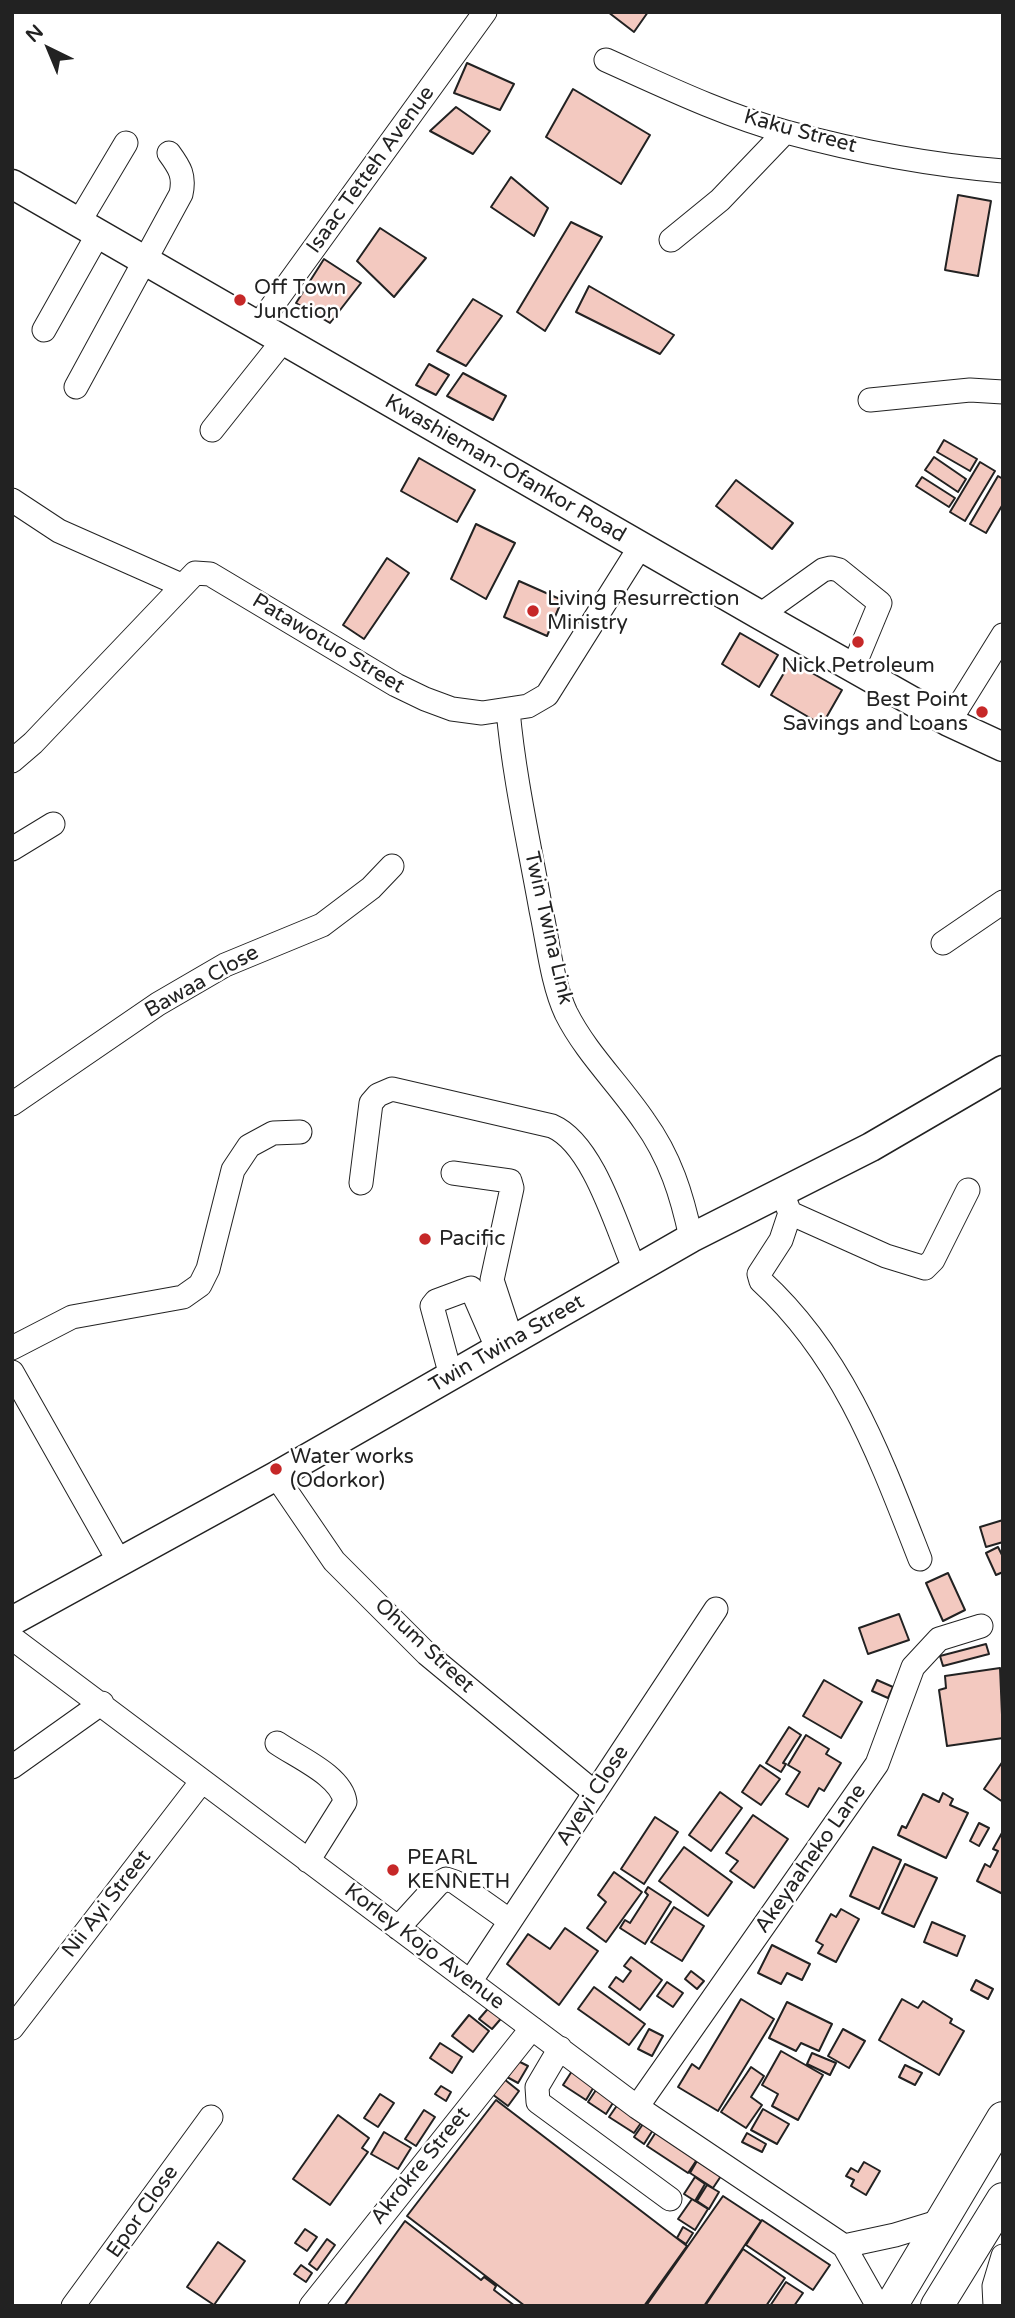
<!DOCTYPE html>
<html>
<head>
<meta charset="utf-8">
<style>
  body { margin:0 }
  #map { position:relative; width:1015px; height:2318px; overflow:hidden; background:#fff; font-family:"Varela Round",sans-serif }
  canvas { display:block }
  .frame { position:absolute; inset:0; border:14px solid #222; pointer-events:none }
  .north { position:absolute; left:14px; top:14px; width:70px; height:70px; -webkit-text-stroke:5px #fff; paint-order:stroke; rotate:317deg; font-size:19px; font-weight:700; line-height:28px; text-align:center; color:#222 }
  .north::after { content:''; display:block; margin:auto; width:24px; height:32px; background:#222; clip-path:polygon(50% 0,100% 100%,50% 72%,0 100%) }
</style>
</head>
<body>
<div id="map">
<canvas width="1015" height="2318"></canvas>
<div class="frame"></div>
<div class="north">N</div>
</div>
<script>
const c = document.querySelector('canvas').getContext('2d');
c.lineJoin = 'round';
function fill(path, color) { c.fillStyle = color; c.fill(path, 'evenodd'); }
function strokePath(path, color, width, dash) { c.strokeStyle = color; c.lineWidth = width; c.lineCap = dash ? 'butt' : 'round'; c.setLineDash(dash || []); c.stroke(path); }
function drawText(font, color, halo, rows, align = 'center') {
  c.font = font + ' "Varela Round",sans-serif'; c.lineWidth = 5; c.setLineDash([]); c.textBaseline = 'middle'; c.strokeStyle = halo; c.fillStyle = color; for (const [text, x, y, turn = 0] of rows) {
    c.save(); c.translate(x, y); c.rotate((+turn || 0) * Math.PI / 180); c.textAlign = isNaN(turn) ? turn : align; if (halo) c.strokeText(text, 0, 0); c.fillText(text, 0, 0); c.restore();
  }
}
const building = new Path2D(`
  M608,12h40l-14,20z
  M467,63l47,21 -14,26 -46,-17z
  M573,89l77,46 -29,49 -75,-47z
  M456,107l34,24 -17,23 -43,-23z
  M511,177l37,31 -14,28 -43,-29z
  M958,195l33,6 -13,75 -33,-6z
  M571,222l31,15 -57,94 -28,-19z
  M380,228l46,30 -32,39 -37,-36z
  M324,259l37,24 -31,40 -34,-20z
  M589,286l85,49 -14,19 -84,-42z
  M473,299l29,17 -36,50 -29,-15z
  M429,364l20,11 -13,20 -20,-10z
  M463,373l43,23 -13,24 -46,-24z
  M944,440l33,19 -7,12 -33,-19z
  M934,457l32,22 -8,13 -33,-22z
  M419,458l56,32 -18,32 -56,-31z
  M980,462l15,9 -30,50 -15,-9z
  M998,476l5,3v25l-17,29 -16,-9z
  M922,477l33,21 -6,9 -33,-21z
  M736,480l57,43 -21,26 -56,-43z
  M476,524l39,19 -29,56 -35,-20z
  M387,558l22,15 -45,66 -21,-14z
  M519,581l43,19 -15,36 -43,-19z
  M740,633l38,22 -19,32 -37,-23z
  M791,661l51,29 -20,35 -51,-30z
  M1003,1520v22l-17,5 -6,-20z
  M998,1547l5,10v15l-7,3 -10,-22z
  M948,1573l17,37 -22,11 -17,-38z
  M899,1614l10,26 -41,14 -9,-26z
  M986,1644l3,10 -46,12 -3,-10z
  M1000,1668l3,70 -56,8 -8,-56 7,-2 -1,-12z
  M824,1680l38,22 -21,36 -38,-22z
  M877,1680l16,7 -5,11 -16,-7z
  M789,1727l12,8 -18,28 3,1 -5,8 -15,-9z
  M806,1735l23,14 -3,5 15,9 -17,28 -5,-3 -11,19 -22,-13 14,-22 -12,-7z
  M1003,1761v41l-19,-13z
  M760,1765l20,14 -19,26 -19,-13z
  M720,1792l22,16 -31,43 -22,-16z
  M943,1793l10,6 -3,6 18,8 -22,45 -48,-23 4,-9 4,2 17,-34 16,8z
  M753,1815l35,24 -34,49 -24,-17 8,-10 -12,-8z
  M655,1817l23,15 -34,52 -23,-15z
  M979,1823l10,5 -10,18 -9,-5z
  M1003,1831v63l-26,-13 8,-17 5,3 8,-16 -5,-2z
  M684,1847l48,35 -24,34 -49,-35z
  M873,1847l28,13 -22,49 -29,-13z
  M905,1864l32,14 -23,49 -32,-14z
  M614,1872l28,20 -36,50 -19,-14 19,-26 -8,-7z
  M648,1887l23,15 -26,42 -25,-16 5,-8 5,3 18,-28 -3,-3z
  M674,1907l30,19 -22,35 -31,-19z
  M841,1909l18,10 -23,43 -18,-9 5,-8 -7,-4 15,-27 5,3z
  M932,1922l33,14 -8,20 -33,-14z
  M565,1928l33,23 -39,54 -52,-41 21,-30 22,15z
  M772,1945l38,19 -8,16 -15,-7 -6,11 -23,-11z
  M631,1957l31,23 -22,30 -31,-23 7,-10 7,5 8,-11 -7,-5z
  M691,1971l13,10 -7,8 -12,-10z
  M976,1980l17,9 -5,10 -17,-9z
  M667,1982l16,11 -10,14 -16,-11z
  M594,1987l51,37 -16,21 -51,-36z
  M741,1999l33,20 -56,92 -40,-24 14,-23 7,5z
  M902,1999l16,9 5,-7 29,18 -2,4 14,8 -25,44 -60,-35z
  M787,2002l45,22 -13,27 -18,-8 -5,8 -27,-13z
  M492,2004l13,10 -13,15 -13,-10z
  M469,2015l20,16 -16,21 -21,-16z
  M649,2029l14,7 -11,20 -14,-7z
  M843,2029l22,12 -16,27 -21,-12z
  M440,2043l22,14 -10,16 -22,-15z
  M781,2051l42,24 -25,45 -26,-14 6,-12 -16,-9z
  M812,2053l24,10 -6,12 -23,-11z
  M516,2060l12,6 -10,17 -11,-6z
  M905,2065l17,8 -7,12 -16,-8z
  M751,2067l13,9 -13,21 11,8 -16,23 -25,-16z
  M572,2071l23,14 -9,15 -23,-15z
  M504,2079l15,12 -11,15 -16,-12z
  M441,2086l10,6 -5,9 -11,-7z
  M598,2087l18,11 -10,16 -18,-12z
  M380,2094l14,9 -16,24 -14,-9z
  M496,2100l191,146 -43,60h-119l-118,-90z
  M618,2104l25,16 -9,13 -25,-16z
  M763,2109l26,15 -12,20 -26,-14z
  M424,2110l11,7 -19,29 -11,-7z
  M338,2115l31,23 -7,10 6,4 -38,53 -37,-26z
  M643,2124l10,6 -9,14 -10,-7z
  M384,2132l27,16 -13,21 -27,-15z
  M656,2132l42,26 -10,15 -41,-27z
  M747,2133l19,11 -4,8 -20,-10z
  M697,2161l24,15 -8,12 -23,-15z
  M864,2162l16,9 -14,24 -15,-9 3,-6 -8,-4 5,-8 7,4z
  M695,2177l10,7 -10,17 -11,-7z
  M707,2185l12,7 -10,17 -12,-8z
  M723,2196l38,25 -57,85h-58z
  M692,2199l16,10 -13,21 -17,-11z
  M762,2220l68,45 -17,25 -67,-45z
  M405,2221l76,59 3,-3 12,9 -2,4 21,16h-171z
  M683,2227l10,6 -7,11 -9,-6z
  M305,2229l12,8 -10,14 -12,-8z
  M327,2239l8,6 -18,25 -8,-6z
  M218,2242l27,19 -31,44 -27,-18z
  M743,2249l42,29 -19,28h-61z
  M301,2265l11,8 -6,9 -12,-8z
  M786,2282l17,11 -9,13h-24z`);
fill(building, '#f3c9c0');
strokePath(building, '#222', 2);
const minor = new Path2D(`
  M606,60c58,26 118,55 180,72 70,19 144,33 217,39
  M79,222l47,-79
  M671,240l49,-40 65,-68
  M257,327l228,-315
  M44,330l54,-96
  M76,387l105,-193c4,-18 -1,-26 -12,-41
  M870,400l100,-10 33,2
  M212,430l70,-88
  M12,500l47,31 122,54
  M760,615l63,-45 8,-2 8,2 41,33 -27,65
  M508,710c6,67 21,133 33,200 7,32 11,73 25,103 20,40 53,71 78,108 26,36 38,74 47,117
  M949,722l54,-87
  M12,761l21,-18 162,-170 15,1 186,111 29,14 27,10 30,4 46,-7 19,-11 93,-148
  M12,849l41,-25
  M943,943l60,-41
  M12,1104l146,-100 67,-39 97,-40 49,-37 21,-22
  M453,1173l57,8 2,7 -20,92 20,61
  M361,1183l10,-80 7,-8 14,-6 160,37c42,18 65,103 83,144
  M782,1193l8,20 -9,27 -22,34 2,7c83,76 119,176 159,278
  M790,1213l96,43 39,12 8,-8 35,-70
  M12,1348l60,-31 111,-20 17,-12 8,-16 25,-99 16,-24 24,-13 27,-1
  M12,1372l108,191
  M451,1376l-19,-70 4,-5 35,-13 27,62
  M276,1476l58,85 93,93 168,139
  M12,1638l625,469 207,139 34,60
  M277,1743c20,14 65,33 68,59l-37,59
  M12,1767l90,-64
  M398,1928l40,-44 8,-5 9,3 55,39
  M470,1982l246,-373
  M12,2028l190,-247
  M560,2048l-23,39 1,15 132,97
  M637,2107l240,-343 36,-97 26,-28 42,-13
  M844,2246l51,-11 46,-14
  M73,2306l138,-189
  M311,2306l221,-278
  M995,2306l-1,-20 9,-30`);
const major = new Path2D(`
  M12,184l748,431 189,107 54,25
  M12,1621l264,-145 415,-238 180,-91 132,-77`);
const highway = new Path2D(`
  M891,2306l112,-188
  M937,2306l66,-107`);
strokePath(minor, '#222', 25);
strokePath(major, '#222', 31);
strokePath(highway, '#222', 34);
strokePath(minor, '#fff', 23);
strokePath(major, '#fff', 28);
strokePath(highway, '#fff', 32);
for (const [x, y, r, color] of [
  [240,300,7,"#c62828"],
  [533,611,7,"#c62828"],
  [858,642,7,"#c62828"],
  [982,712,7,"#c62828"],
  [425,1239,7,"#c62828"],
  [276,1469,7,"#c62828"],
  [393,1870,7,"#c62828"]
]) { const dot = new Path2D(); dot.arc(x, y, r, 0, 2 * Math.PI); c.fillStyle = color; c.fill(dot); strokePath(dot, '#fff', 2.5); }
drawText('21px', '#222', '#fff', [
  ["Kaku Street",800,132,15],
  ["Isaac Tetteh Avenue",371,170,-54],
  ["Kwashieman-Ofankor Road",505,469,30],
  ["Patawotuo Street",328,644,31],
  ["Twin Twina Link",548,928,77],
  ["Bawaa Close",202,982,-29],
  ["Twin Twina Street",507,1344,-30],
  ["Ohum Street",424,1646,43],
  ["Ayeyi Close",593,1796,-57],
  ["Akeyaaheko Lane",811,1859,-55],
  ["Nii Ayi Street",107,1904,-52],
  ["Korley Kojo Avenue",424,1947,37],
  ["Akrokre Street",421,2166,-51],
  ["Epor Close",143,2212,-55]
]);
drawText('21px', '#222', '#fff', [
  ["Off Town",254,288],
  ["Junction",254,312],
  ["Living Resurrection",547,599],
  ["Ministry",547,623],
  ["Nick Petroleum",858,666,"center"],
  ["Best Point",968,700,"right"],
  ["Savings and Loans",968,724,"right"],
  ["Pacific",439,1239],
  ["Water works",290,1457],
  ["(Odorkor)",290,1481],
  ["PEARL",407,1858],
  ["KENNETH",407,1882]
], 'left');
</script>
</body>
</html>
